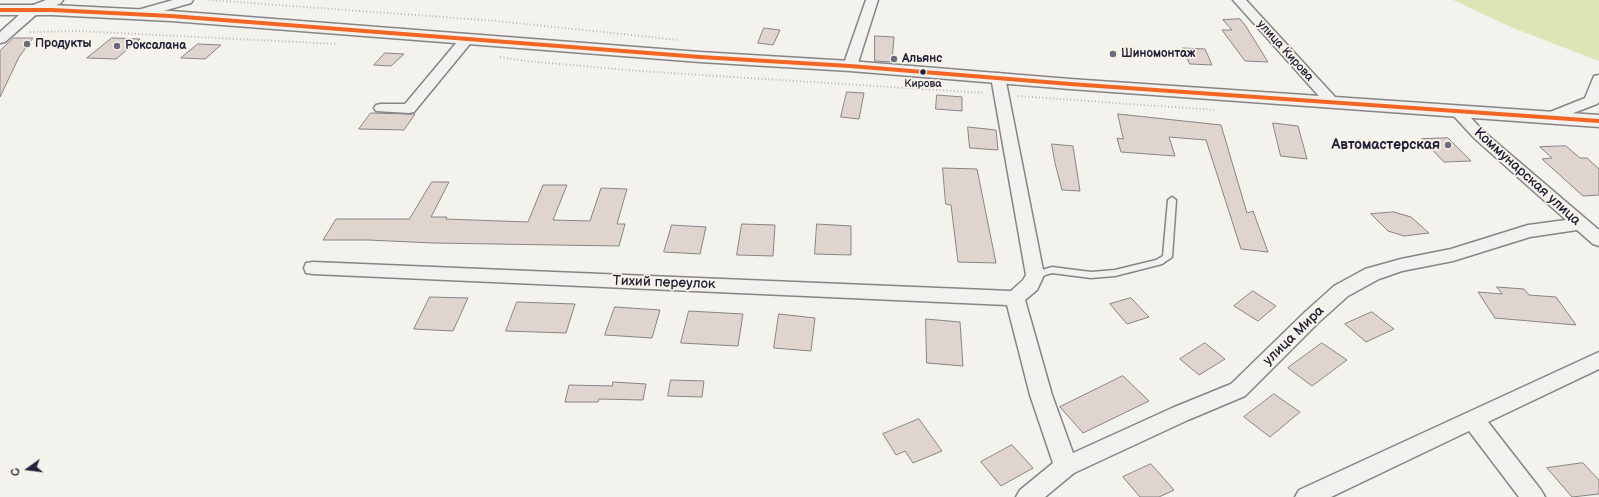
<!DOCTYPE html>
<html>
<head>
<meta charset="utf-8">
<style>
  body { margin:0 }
  #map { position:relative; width:1599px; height:497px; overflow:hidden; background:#f4f2ec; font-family:"Balsamiq Sans",sans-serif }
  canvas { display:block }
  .north { position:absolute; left:8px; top:449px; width:40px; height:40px; -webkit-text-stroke:3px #f7f3e8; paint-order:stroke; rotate:256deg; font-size:11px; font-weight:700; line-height:16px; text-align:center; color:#22223b }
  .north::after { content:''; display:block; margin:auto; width:14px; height:18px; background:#22223b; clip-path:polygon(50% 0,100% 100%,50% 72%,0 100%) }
</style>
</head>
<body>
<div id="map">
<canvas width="1599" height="497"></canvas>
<div class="north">С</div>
</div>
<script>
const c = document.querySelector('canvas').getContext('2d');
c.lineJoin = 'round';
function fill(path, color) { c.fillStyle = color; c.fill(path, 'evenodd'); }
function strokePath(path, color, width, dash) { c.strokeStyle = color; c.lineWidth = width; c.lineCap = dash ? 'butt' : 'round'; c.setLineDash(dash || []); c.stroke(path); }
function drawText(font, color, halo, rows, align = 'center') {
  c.font = font + ' "Balsamiq Sans",sans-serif'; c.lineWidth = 3.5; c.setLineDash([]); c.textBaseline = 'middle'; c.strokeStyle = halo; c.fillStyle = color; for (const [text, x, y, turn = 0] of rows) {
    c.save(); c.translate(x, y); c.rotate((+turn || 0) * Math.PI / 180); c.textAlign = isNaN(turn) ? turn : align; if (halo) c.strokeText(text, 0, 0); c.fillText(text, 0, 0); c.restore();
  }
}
fill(new Path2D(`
  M1453,0h146v61l-86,-33z`), '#dfe4b7');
const building = new Path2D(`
  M1240,19l5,6 23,37 -23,-1 -23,-31h10l-9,-10z
  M764,28l16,2 -7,15 -15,-2z
  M875,36l19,1 -2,25 -17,-1z
  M14,38h19l-14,19 -19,40v-46z
  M112,38l28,1 -24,20 -29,-1z
  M198,44l23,1 -16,14 -24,-1z
  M1183,48l22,1 7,16 -22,-1z
  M385,53l19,1 -13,12 -17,-1z
  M847,92l17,1 -5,26 -18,-2z
  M937,95l25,2v14l-26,-2z
  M371,113l38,1h6l-11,16 -45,-1z
  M1118,114l103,11 26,88 6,-2 15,41 -27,-3 -35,-109 -37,-3 6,19 -54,-4 -4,-14 6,1z
  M1273,123l25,3 9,33 -26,-3z
  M968,127l28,3 2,20 -28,-2z
  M1448,138l23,23 -27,1 -22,-23z
  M1052,144l21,2 7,45 -18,-1 -7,-27z
  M1566,146l14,12h7l12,11v26l-16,1 -41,-37 10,-1 -12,-11z
  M943,168l34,1 19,94 -38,-1 -7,-57 -5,-1z
  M432,182h17l-18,35h16l-1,2 82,3 15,-37h24l-14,35 37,1 11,-33 26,1 -10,35h8l-6,22 -186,-3 -65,-3h-45l13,-21h73z
  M1394,212l17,5 18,16 -25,3 -16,-5 -17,-17z
  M742,224l33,1 -2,31 -36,-1z
  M817,224l34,2v29l-36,-1z
  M672,225l34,2 -6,27 -36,-2z
  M1497,287l27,2 5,6 27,2 20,28 -81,-7 -17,-26 24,2z
  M1253,291l23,15 -18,15 -24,-15z
  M430,297l38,1 -15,33 -39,-2z
  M1131,298l18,19 -22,7 -17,-20z
  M517,302l58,2 -9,29 -60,-2z
  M615,307l45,3 -8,28 -47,-3z
  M689,311l54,3 -5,32 -57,-3z
  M1372,312l22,17 -28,13 -21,-18z
  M779,314l36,4 -4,33 -37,-3z
  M926,319l34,3 3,44 -36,-3z
  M1205,343l20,16 -26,16 -19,-16z
  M1322,343l25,17 -35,26 -24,-18z
  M1123,376l26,25 -66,32 -23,-26z
  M671,380l33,1 -2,16 -34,-1z
  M613,382l33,2 -3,16 -44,-1 -1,3h-33l4,-17 43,1z
  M1274,394l26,18 -30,25 -26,-20z
  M919,419l23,32 -29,12 -8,-12 -9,4 -13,-21z
  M1012,445l21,23 -32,18 -20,-24z
  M1583,463l16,17v14l-27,3 -25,-29z
  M1151,464l23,26 -15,7h-19l-17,-20z`);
fill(building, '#e0d5ce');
strokePath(building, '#858486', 1);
const service = new Path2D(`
  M1172,197l4,3 -4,57 -10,7 -47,12 -24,2 -39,-5 -17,5 -5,-3 2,-2 20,-6 39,5 24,-2 41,-10 7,-4 5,-56z`);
const minor = new Path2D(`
  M46,0h17l-2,3 -23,10 -33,29 -5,1v-11l28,-25z
  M173,0h20l-2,3 -52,15 -5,-1 -1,-3 1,-3z
  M866,0h12l-21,66 -2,3 -5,1 -5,-1 -2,-3z
  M1233,0h13l90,98 2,3 -2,3 -5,1 -5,-1z
  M467,35l5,1 2,3 -60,73 -5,1 -33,-2 -2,-3 2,-3 5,-1h24l57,-68z
  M998,73l5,1 2,3 39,198 -7,15 -12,10 27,95 21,58 99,-45 59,-24 74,-72 29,-26 31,-17 36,-10 50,-10 77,-24 38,-5 -92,-82 -22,-24 -2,-3 2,-3 5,-1 5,1 22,24 115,98v16l-6,-2 -16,-14 -47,7 -77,24 -51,10 -23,8 -31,17 -29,26 -74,74 -57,24 -114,53 -29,24h-29l4,-7 33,-27 -23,-68 -23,-90 -694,-31 -7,-1 -2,-5 2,-5 7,-1 698,29 12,-11 3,-5 -35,-198 2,-3z
  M1599,75v27l-2,2 -42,16 -5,2 -5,-2 -3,-3 3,-3 40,-16 9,-22z
  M1599,352v17l-111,53 53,68 4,7h-26l-50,-66 -138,66h-36l4,-7z`);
const secondary = new Path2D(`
  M0,5h52l119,6 529,41 150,9 220,18 529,36v12l-529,-38 -220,-18 -150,-9 -529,-41 -119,-6h-52z`);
strokePath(service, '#858486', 3);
strokePath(minor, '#858486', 3);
strokePath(secondary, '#858486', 3);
strokePath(new Path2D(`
  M209,0l288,21 182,19
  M30,32l48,-1 259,13
  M500,57l26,4 113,10 346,22
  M1018,96l198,14`), '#b8b6b6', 2, [1, 2.5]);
fill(service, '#f2f1ed');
fill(minor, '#f2f1ed');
fill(secondary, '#f2f1ed');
strokePath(new Path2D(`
  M0,10h52l119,6 529,41 150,9 220,18 529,37`), '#f26522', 4);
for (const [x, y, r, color] of [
  [27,44,4,"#6c6b79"],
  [117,46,4,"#6c6b79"],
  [1113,54,4,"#6c6b79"],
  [894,59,4,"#6c6b79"],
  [923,72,3.5,"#22223b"],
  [1448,145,4,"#6c6b79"]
]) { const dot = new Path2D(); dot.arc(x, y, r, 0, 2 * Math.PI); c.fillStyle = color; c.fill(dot); strokePath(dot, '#f7f3e8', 1.5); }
drawText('11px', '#22223b', '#f7f3e8', [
  ["Кирова",923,84]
]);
drawText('bold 12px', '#22223b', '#f7f3e8', [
  ["Продукты",35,44],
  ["Роксалана",125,46],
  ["Шиномонтаж",1121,54],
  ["Альянс",902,59]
], 'left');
drawText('12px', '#22223b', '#f7f3e8', [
  ["улица Кирова",1285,51,48]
]);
drawText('bold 14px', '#22223b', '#f7f3e8', [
  ["Автомастерская",1440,145]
], 'right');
drawText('14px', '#22223b', '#f7f3e8', [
  ["Коммунарская улица",1527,177,42],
  ["Тихий переулок",664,283,2],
  ["улица Мира",1294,336,-44]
]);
</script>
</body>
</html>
